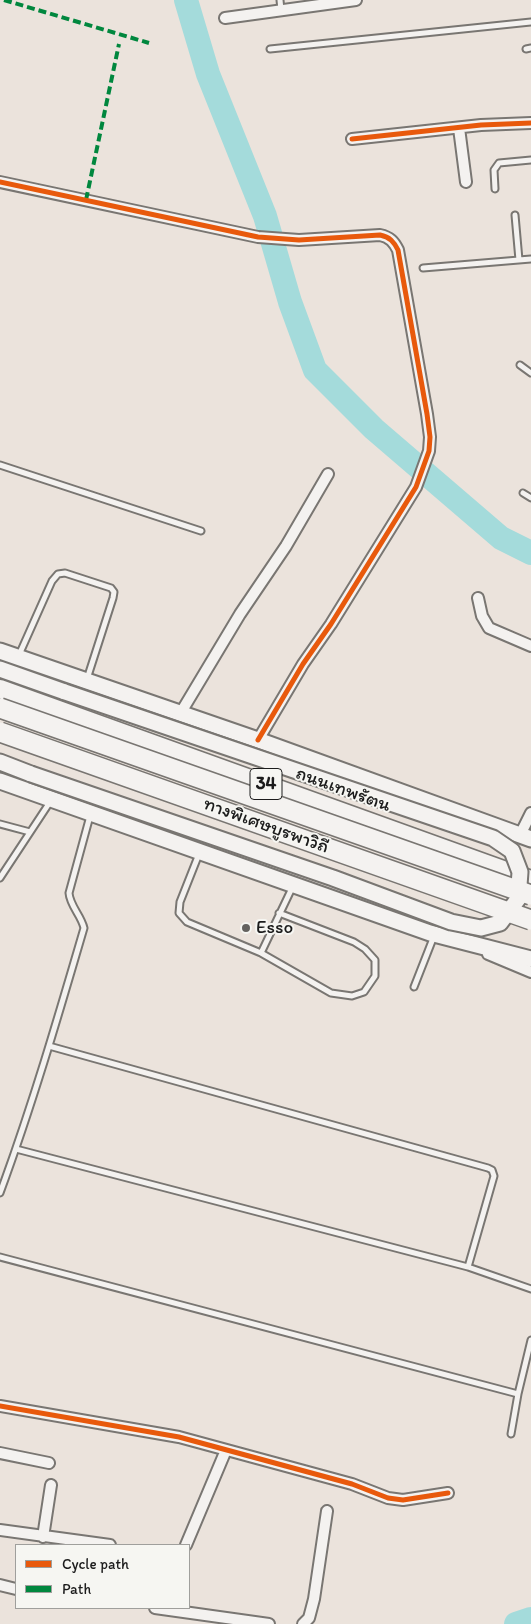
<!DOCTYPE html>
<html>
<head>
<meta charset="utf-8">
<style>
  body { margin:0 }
  #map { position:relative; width:531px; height:1624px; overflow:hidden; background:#ebe3dc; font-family:Itim,sans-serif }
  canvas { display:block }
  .legend { position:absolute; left:15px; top:1544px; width:175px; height:65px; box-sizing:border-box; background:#f6f6f2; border:1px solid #9f9f9c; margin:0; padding:6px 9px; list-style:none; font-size:15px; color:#1c1c1c }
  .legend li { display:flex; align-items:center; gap:10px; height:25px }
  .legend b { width:25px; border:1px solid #9f9f9c }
</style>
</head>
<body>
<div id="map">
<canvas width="531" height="1624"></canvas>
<ul class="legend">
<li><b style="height:6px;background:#e8590c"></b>Cycle path</li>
<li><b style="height:6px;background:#00873e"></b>Path</li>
</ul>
</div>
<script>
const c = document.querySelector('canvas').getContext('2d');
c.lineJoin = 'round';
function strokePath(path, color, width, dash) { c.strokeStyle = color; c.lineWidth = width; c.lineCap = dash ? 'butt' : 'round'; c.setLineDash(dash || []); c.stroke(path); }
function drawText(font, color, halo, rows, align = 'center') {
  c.font = font + ' Itim,"Playpen Sans Thai",sans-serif'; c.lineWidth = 4; c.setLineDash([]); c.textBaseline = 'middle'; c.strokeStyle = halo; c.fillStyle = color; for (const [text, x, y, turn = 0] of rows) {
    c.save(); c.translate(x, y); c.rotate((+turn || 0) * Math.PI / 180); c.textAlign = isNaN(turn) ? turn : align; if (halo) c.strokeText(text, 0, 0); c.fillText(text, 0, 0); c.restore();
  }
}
strokePath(new Path2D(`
  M186,0l22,74 57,142 25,86 25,68 59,59 127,109 30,15
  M516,1624l15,-5`), '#a4dbdb', 24);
const service = new Path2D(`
  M280,0l1,10
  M270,49l261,-27
  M526,49l5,-1
  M495,189l-1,-19 5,-7 32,-3
  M515,215l4,45
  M423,268l108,-9
  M520,365l11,8
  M0,465l201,66
  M523,493l8,5
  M19,655l33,-74 6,-7 7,-1 46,15 3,4 -1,6 -26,81
  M0,824l30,8
  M199,854l-19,48 -1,11 8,9 74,31 70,40 21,3 12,-4 11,-16v-16l-10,-11 -11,-7 -75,-29
  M0,878l50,-76
  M261,953l32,-67
  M414,987l20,-51
  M49,1046l439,122 4,2 2,6 -26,91
  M16,1149l452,118 63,22
  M0,1193c32,-87 58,-176 84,-265 -3,-13 -14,-22 -15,-35l21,-77
  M0,1257l518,137
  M511,1434l7,-40 13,-54`);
const minor = new Path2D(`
  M225,18l131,-18
  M459,128l7,54
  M352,139l129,-14 50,-2
  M0,182l258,55 41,3 81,-5c10,2 14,7 18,15l29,164 3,23 -1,14 -13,36 -85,137 -28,40 -45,76
  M478,598l4,18 7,12 42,18
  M180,714l60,-100 46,-68 42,-72
  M520,835l11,-22
  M488,954l43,18
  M0,1406l179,31 173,47 36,14 15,2 45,-7
  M0,1453l49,10
  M0,1530l110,15
  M43,1537l8,-52
  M186,1545l40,-95
  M0,1585l16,4
  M155,1608l114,16
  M303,1624l6,-6 5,-19 13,-88`);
const secondary = new Path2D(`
  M0,651l258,89 273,99
  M0,669l65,23
  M0,762l31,12
  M0,781l430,152 101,26`);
const trunk = new Path2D(`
  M0,689l531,191`);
strokePath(service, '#797672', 9);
strokePath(minor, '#797672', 14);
strokePath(secondary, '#797672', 19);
strokePath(trunk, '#797672', 21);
strokePath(service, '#f4f2f0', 5);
strokePath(minor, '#f4f2f0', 10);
strokePath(secondary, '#f4f2f0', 15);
strokePath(trunk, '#f4f2f0', 18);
const secondaryBridge = new Path2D(`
  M31,774l302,104 118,44 30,6 19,-5 18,-24 2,-27 -8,-21 -19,-13 -428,-146`);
const motorwayBridge = new Path2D(`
  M0,708l531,187
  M0,732l531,188`);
strokePath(secondaryBridge, '#797672', 19, []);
strokePath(motorwayBridge, '#797672', 22, []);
strokePath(secondaryBridge, '#f4f2f0', 15);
strokePath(motorwayBridge, '#f4f2f0', 19);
strokePath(new Path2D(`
  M4,0l145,43
  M86,200l33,-156`), '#00873e', 4, [8, 4]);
strokePath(new Path2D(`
  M352,139l129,-14 50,-2
  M0,182l258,55 41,3 81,-5c10,2 14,7 18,15l29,164 3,23 -1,14 -13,36 -85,137 -28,40 -45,76
  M0,1406l179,31 173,47 36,14 15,2 45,-7`), '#e8590c', 5);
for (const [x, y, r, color] of [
  [246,928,5,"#64625f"]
]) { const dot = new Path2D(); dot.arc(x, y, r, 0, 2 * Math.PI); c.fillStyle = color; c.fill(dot); strokePath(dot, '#f6f6f2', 2); }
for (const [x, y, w] of [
  [266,784,32]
]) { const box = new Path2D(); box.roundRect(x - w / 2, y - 15.5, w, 31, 4); c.fillStyle = '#f6f6f2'; c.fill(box); strokePath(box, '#1c1c1c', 1); }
drawText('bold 18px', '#1c1c1c', null, [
  ["34",266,784]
]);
drawText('19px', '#1c1c1c', '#f6f6f2', [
  ["ถนนเทพรัตน",343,790,20],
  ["ทางพิเศษบูรพาวิถี",266,826,20]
]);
drawText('19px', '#1c1c1c', '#f6f6f2', [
  ["Esso",256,928]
], 'left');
</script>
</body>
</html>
